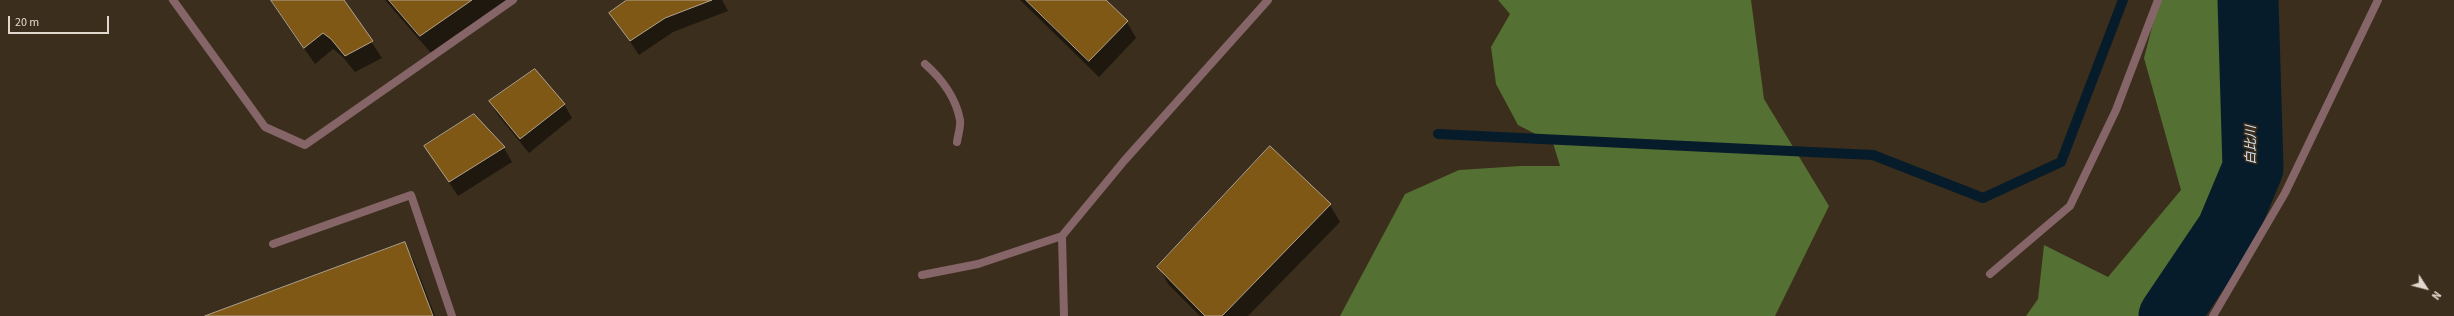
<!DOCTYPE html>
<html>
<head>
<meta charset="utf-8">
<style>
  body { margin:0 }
  #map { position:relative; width:2454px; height:316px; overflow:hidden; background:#3b2e1c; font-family:"Source Sans 3",sans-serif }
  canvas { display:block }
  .north { position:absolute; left:2406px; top:268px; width:40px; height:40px; -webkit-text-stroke:3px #3b2e1c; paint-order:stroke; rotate:126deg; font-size:11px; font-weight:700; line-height:16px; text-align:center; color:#e1d8cd }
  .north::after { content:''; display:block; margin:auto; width:14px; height:18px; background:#e1d8cd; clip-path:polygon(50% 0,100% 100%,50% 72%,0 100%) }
  .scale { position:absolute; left:8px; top:16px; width:101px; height:18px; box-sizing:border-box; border:2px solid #e1d8cd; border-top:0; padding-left:5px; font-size:12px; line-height:14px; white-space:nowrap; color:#e1d8cd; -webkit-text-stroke:3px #3b2e1c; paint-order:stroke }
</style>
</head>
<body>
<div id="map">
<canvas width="2454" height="316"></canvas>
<div class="north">N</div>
<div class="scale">20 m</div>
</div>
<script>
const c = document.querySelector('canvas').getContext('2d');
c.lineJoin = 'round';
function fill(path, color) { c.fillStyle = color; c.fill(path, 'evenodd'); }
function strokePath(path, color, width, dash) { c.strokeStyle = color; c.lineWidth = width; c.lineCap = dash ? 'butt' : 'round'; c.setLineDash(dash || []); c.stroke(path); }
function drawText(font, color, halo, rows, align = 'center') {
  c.font = font + ' "Source Sans 3","Noto Sans JP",sans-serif'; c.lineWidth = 3.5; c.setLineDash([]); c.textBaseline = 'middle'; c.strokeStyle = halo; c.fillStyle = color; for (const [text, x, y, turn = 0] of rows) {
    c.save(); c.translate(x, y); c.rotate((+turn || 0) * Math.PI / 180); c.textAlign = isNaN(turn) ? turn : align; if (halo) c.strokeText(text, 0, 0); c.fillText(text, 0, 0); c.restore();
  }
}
fill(new Path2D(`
  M1498,0h253l13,99 65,107 -54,110h-435l65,-122 54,-24 62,-4h39l-7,-23 -35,-18 -22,-41 -5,-37 19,-33z
  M2159,0h68l34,177 -35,79 -41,60h-159l12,-17 6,-54 64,32 73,-87 -37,-132z`), '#547032');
fill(new Path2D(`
  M270,0h73l39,58 -27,14 -13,-16 -9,-7 -18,15z
  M385,0h123l-77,53z
  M629,0h93l6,11 -55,21 -34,23 -28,-42z
  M1020,0h85l22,22 9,16 -37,39z
  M490,101l74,3 8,14 -43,35 -31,-38z
  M474,115l30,33 8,14 -54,34 -33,-50z
  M1330,205l10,17 -92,94h-48l-32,-32 -9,-17z
  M404,243l10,18 21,55h-227z`), '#0007');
strokePath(new Path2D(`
  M1438,134l435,21 110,43 78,-36 62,-162`), '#071c2a', 10);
strokePath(new Path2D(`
  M2169,316l58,-86 26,-62 -5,-168`), '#071c2a', 61);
const building = new Path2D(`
  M271,0h73l29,41 -28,15 -14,-17 -8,-6 -19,15z
  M389,0h83l-52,36z
  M627,0h85l-47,18 -35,23 -21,-28z
  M1026,0h80l22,21 -39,40z
  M535,69l30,35 -45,35 -31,-38z
  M474,114l31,33 -56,35 -25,-36z
  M1270,146l61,58 -109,112h-17l-48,-49z
  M405,242l28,74h-228z`);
fill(building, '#805815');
strokePath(building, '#b2a38e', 1);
strokePath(new Path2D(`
  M173,0l92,127 40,18 208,-145
  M925,64c16,14 31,34 35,56 1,6 -2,15 -3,22
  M273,244l138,-49 41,121
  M1990,274l80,-68 46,-96 42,-110
  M922,275l56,-11 84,-28
  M1064,316l-2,-80 62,-75 144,-161`), '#856568', 8);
strokePath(new Path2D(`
  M2213,316l72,-123 93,-193`), '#856568', 8);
drawText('italic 13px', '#d3e3f0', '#3b2e1c', [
  ["白比川",2252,145,-90]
]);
</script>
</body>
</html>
